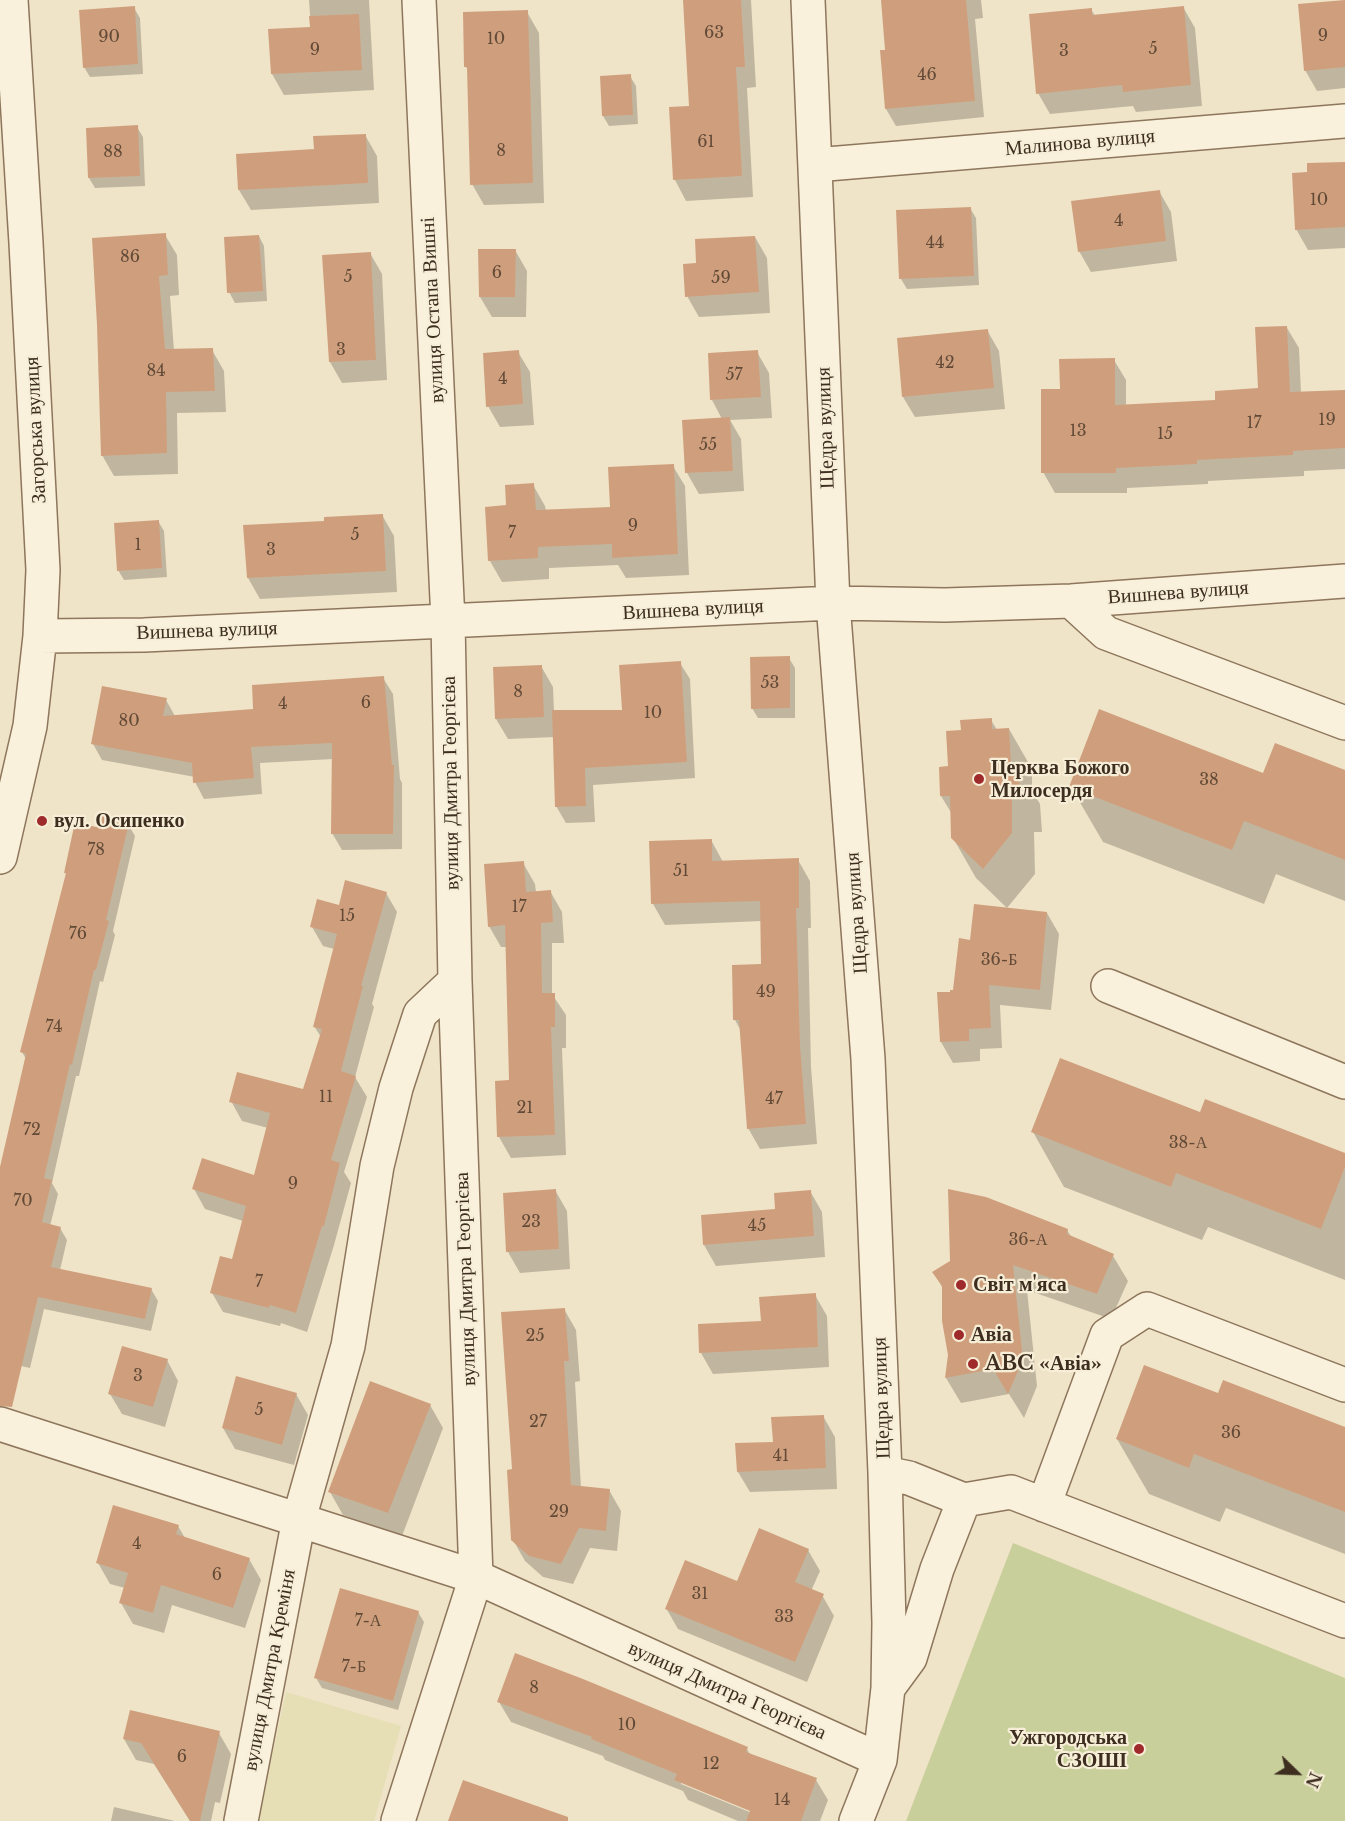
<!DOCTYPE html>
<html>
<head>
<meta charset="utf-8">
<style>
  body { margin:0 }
  #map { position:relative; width:1345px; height:1821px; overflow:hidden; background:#f0e4c8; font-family:"Libre Baskerville",serif }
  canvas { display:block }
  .north { position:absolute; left:1267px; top:1743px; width:60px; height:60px; -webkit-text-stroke:4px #f7eed8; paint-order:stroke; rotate:113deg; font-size:16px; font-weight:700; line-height:24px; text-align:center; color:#3d2e20 }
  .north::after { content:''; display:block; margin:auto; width:21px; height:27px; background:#3d2e20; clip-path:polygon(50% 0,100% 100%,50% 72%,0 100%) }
</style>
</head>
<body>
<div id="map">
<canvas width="1345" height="1821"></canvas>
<div class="north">N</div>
</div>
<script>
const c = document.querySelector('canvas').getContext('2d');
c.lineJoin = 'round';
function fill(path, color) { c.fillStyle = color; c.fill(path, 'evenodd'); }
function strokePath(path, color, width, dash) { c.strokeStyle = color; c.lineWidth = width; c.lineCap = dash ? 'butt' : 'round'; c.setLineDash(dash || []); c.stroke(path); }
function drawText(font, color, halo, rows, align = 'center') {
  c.font = font + ' "Libre Baskerville",serif'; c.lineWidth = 4.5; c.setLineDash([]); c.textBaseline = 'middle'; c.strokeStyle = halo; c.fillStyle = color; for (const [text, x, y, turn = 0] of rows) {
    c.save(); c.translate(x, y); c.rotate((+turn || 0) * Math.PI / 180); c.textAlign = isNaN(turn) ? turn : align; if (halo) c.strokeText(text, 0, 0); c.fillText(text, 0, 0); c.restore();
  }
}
fill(new Path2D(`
  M286,1692l115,34 -27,95h-116z`), '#e6deb5');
fill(new Path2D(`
  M1013,1543l332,135v143h-439z`), '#c9cf9b');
fill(new Path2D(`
  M309,0h60l5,90 -90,5 -12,-21 -2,-43 41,-2z
  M685,0h66l5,87 -9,1 6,109 -67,4 -11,-21 16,-73z
  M882,0h99l2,18 -8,1 9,98 -88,9 -10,-17 -5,-57 6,-1z
  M1345,1v87l-28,3 -12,-21z
  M1183,7l12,21 7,78 -66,6 -3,-6 -83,8 -12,-21 53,-84 4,7z
  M134,8l6,10 3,56 -53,3 -6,-10z
  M527,12l12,21 5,170 -60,2 -12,-21 -3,-112 -3,-5z
  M630,76l6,10 2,38 -29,2 -6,-10z
  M137,127l6,10 2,49 -50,2 -6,-10z
  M365,135l12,21 2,47 -128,7 -12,-20 77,-40z
  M1345,163v85l-37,2 -12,-21 13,-55z
  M1159,191l12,21 6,49 -86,11 -12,-21z
  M970,208l6,10 3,67 -72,4 -6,-10z
  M165,235l12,20 2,40 -9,1 4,55 38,-1 12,21 2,41 -49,1 1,61 -64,2 -12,-21z
  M259,236l5,10 3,55 -32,2 -6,-11z
  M755,237l12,21 3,55 -71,4 -12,-21 11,-32z
  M515,250l12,21 -1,46h-34l-12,-20z
  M370,253l12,21 5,106 -45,3 -12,-21 -6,-106z
  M1287,328l12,20 2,45 44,-2v78l-41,2v5l-96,5v3l-81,4v5h-72l-12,-21 19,-82 52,-30 12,20v26l91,-4 43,-12z
  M987,330l12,21 6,58 -90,8 -12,-20z
  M518,352l12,20 4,53 -34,2 -12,-21z
  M757,352l12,21 3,45 -42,2 11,19 3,52 -45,3 -12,-21 -3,-52 38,-2 -10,-19z
  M673,466l12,20 4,89 -63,3 -8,-13 -69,3v11l-47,3 -12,-21 -3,-53 21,-1 25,-22 12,21 1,5 66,-3z
  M382,515l12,21 3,56 -137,7 -12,-21 78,-56z
  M158,521l6,10 3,46 -43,3 -6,-10z
  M789,658l6,10v50h-37l-6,-10z
  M680,663l10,16 5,99 -102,7 2,37 -29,1 -10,-17 -1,-69 -47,2 -12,-20 45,-53 12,21 1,24h70z
  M383,678l10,16 7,85 2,4v66l-60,1 -10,-17 1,-74 -73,4 2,31 -58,5 -9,-17v-5l-93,-17 -9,-16 73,-44 9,16 79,-5z
  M991,720l6,10 12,-1 23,40v21l8,14 2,28h-8l1,42 -28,34 -31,-30 -23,-40 -1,-24 -11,-18 21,-65z
  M1345,771v130l-69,-27 -12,30 -161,-62 -32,-55 193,-12z
  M128,824l7,12 -22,95 2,4 -12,47 -3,-1 -21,95h-3l-24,107 6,11 -8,32 10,2 7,12 -7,30 91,19 7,12 -7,30 -107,-22 -14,59 -9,-2 -21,7v-204l26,-110 -4,-7 45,-177 -2,-2 33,-44z
  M711,840l12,22 75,-2 12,21 1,47h-3l3,139 6,77 -57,5 -12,-21 -7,-97 -6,-11 -2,-54h30l-1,-45 -97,4 -12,-21z
  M523,863l12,21 1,8 14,-1 12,21 2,31h-12v51l14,21v33h-4l4,107 -55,3 -12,-21 -3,-55 14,-1 -3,-134h-6l-12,-21z
  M386,893l11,19 -25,92 2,3 -19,70 12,20 -23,75 7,11 -17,62 -27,87 -26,-9 -1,3 -57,-14 -11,-19 21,-32 10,-40 -38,-12 -11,-20 61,-12 13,-49 -26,-7 -11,-20 73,-10 17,-54 -7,-11 20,-77 -11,-3 -11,-19 28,-20z
  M1047,913l12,21 -8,76 -51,-5 2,43 -22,1v12l-27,2 -12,-21 11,-49 2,-2 18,-50z
  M1201,1114l144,40v126l-137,-53 -6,13 -138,-53 -31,-55z
  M555,1190l12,21 3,58 -50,4 -12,-21 -4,-58z
  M810,1191l12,21 3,45 -109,9 -12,-21 72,-34z
  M1067,1230l5,8 41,18 15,25 -17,38 -84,-29 10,96 -13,32 -15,-24 -48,9 -15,-25 4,-23 -7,-66 -9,-17z
  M815,1295l12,21 2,51 -116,7 -12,-21z
  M564,1309l12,21 4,51 -5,1 6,106 28,2 12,21 -4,40 -27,-3 -17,36 -30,-7 -18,-16 -12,-21 1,-69z
  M167,1360l11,21 -13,46 -43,-13 -12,-20z
  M296,1394l12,21 -14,50 -59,-16 -12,-21z
  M1219,1395l126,34v125l-119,-46 -6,14 -71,-28 -32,-55z
  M430,1405l13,23 -41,108 -59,-21 -13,-23z
  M823,1416l12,21 2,52 -87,3 -12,-20 36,-29z
  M178,1526l7,12 64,21 12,21 -16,48 -73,-23 -8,28 -31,-9 -12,-21 4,-15 -15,-4 -12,-21z
  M808,1550l12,21 -9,20 11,4 12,21 -27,66 -129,-53 -12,-21 72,-25z
  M418,1612l6,10 -26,88 -76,-22 -6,-10z
  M499,1702l248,47 4,7 65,24 12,20 -8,21h-82l-50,-21 -5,-9 -78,-31 -2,-4 -92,-34zM681,1781l77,32 -1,2 -76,-31z
  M219,1733l12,21 -11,49 -5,-1 -4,19h-21l-36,-57 -18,-4 -12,-21z
  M114,1807l61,14h-64z`), '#0003');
fill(new Path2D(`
  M683,0h58l4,67h-9l6,109 -69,4 -4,-73 20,-1z
  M881,0h85l9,101 -90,8 -5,-59h5z
  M1345,0v67l-41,4 -6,-67z
  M135,6l3,58 -55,4 -4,-58z
  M1184,6l7,79 -68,7 -1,-7 -86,9 -7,-80 63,-6v7z
  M528,10l5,173 -63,2 -3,-118h-3l-1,-55z
  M359,14l3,56 -91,4 -3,-45 42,-2 -1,-11z
  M631,74l2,41 -31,1 -2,-40z
  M138,125l2,51 -52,2 -2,-50z
  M366,134l2,49 -130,7 -2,-36 78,-5 -1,-13z
  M1345,162v65l-50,3 -3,-57 15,-1v-9z
  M1160,190l6,51 -88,11 -7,-51z
  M971,207l3,69 -75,3 -3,-69z
  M166,233l2,42 -9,1 6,73 48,-1 2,43 -49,1 1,61 -66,3 -4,-131 -5,-87z
  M259,235l4,56 -36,2 -3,-56z
  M755,236l4,56 -74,5 -2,-33 13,-1 -1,-24z
  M478,249h38l-1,48h-36z
  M371,252l5,108 -47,2 -7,-107z
  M1287,326l3,66 55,-2v58l-52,3v4l-96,5v4l-81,4v5h-75v-84h19l-1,-30 56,-1v47l100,-5v-9l43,-3 -3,-61z
  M988,329l6,59 -92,9 -5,-59z
  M519,350l4,54 -37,3 -3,-54z
  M758,350l3,47 -51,3 -2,-47z
  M730,417l3,54 -48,2 -3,-53z
  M674,464l4,90 -66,4v-14l-74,3v11l-50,3 -3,-54 21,-2 -1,-20 29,-2 2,27 74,-3 -2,-40z
  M383,514l3,57 -139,7 -4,-53 81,-4v-4z
  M159,520l3,48 -45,3 -3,-48z
  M790,656v52l-39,1 -1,-52z
  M681,661l6,101 -102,6 1,38 -31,1 -3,-97h70l-3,-45z
  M542,665l2,52 -49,2 -2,-52z
  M384,676l8,89h2l-1,69h-62l1,-91 -81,4 3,31 -61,5 -1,-20 -101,-19 11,-58 65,12 -4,18 90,-7 -1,-24z
  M1099,709l164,64 12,-30 70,27v90l-101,-39 -12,29 -163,-63z
  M992,718v11l17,-1 2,35h7l2,29 -8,1v40l-29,36 -32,-31 -1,-42h-10l-1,-29 9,-1 -2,-35 15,-1 -1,-10z
  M99,815l30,8 -23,97 3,1 -13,49h-2l-22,95 -2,-1 -26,114 8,2 -10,42 19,5 -10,40 101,21 -7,31 -107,-22 -26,110 -12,-1v-239l26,-113 -6,-2 46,-179h-2l11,-51 21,5z
  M712,839v22l87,-3v50h-3l4,137 6,79 -59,5 -8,-109h-6l-1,-55 29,-1 -1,-63 -109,3 -2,-63z
  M524,861l2,31 25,-2 2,32 -12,1 1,70h13v34h-4l4,108 -58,2 -2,-56 14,-1 -4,-155 -17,2 -4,-63z
  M345,880l42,12 -26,94h2l-22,85 15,5 -25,84 9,3 -16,63h-2l-26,87 -26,-8 -1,3 -59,-15 10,-37 12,3 14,-53 -54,-17 10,-31 52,17 16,-62 -41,-11 8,-30 66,17 19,-60 -9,-2 24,-93 -27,-7 7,-28 22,6z
  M974,904l73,8 -7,78 -51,-5 2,43 -22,1v12l-29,1 -3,-50h13v-2h3l6,-52 11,2z
  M1060,1058l140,54 5,-13 140,54v14l-24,62 -145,-56 -5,14 -140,-55z
  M556,1189l3,60 -53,3 -3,-59z
  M948,1189l38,8 82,32 -1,5 47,20 -17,40 -84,-29 10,95 -15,34 -15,-25 -48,9 3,-23 -6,-34v-35l-10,-14 18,-11z
  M811,1190l3,46 -111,9 -2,-30 74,-6 -1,-16z
  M816,1293l2,54 -119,6 -1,-29 63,-3 -2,-24z
  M565,1308l4,53h-5l7,124 39,4 -4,42 -27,-3 -18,36 -32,-8 -18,-16 -4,-70 5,-1 -11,-157z
  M122,1346l46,13 -15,48 -45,-13z
  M1144,1365l74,28 5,-13 122,47v85l-151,-58 -5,14 -73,-29z
  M236,1376l61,17 -15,52 -60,-17z
  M370,1381l61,23 -43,109 -60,-21z
  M824,1415l2,53 -89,4 -2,-29 38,-1 -2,-25z
  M113,1505l66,20 -3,9 74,24 -17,50 -72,-23 -8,28 -34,-10 9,-30 -32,-10z
  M759,1528l50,21 -14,33 29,12 -29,68 -130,-53 20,-49 52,21z
  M340,1588l79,23 -26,90 -79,-23z
  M515,1653l68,26 165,68 -2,5 71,26 -16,43h-55l4,-10 -76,-31 3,-6 -86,-35 1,-2 -95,-35z
  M130,1710l90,21 -20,90h-10l-49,-78 -18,-4z
  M463,1780l105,37v4h-120z`), '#cf9f7d');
const minor = new Path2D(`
  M808,0l25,603 35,456 17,414 4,150 -1,65 -8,72 -24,61
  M815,165l530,-44
  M1071,601l35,32 239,90
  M40,636l104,-1 689,-32 112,2 126,-4 274,-20
  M0,857l30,-131 10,-90 3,-66 -17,-327 -15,-243
  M1108,986l237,96
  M0,1424l476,153 404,183
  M885,1473l24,5 55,22
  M1044,1505l63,-170 40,-26 198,76
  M888,1688l22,-30 27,-89 27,-69 47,-8 334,129
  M241,1821l58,-302 49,-173 29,-180 19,-78 24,-74 35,-33
  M398,1821l78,-244 -21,-596 -7,-360 -29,-621`);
strokePath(minor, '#8d765c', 36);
strokePath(minor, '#faf1dc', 33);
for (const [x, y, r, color] of [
  [979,779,6,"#9e2a2b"],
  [42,821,6,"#9e2a2b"],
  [961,1285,6,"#9e2a2b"],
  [959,1335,6,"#9e2a2b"],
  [973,1364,6,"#9e2a2b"],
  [1139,1749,6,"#9e2a2b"]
]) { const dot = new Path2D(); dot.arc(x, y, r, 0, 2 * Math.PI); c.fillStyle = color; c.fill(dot); strokePath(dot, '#f7eed8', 2); }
drawText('16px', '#624a37', null, [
  ["63",714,33],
  ["9",1323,36],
  ["90",109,37],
  ["10",496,39],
  ["5",1153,49],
  ["9",315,50],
  ["3",1064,51],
  ["46",927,75],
  ["61",706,142],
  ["8",501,151],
  ["88",113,152],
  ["10",1319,200],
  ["4",1119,221],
  ["44",935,243],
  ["86",130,257],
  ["6",497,273],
  ["5",348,277],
  ["59",721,278],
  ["3",341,350],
  ["42",945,363],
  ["84",156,371],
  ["57",734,375],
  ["4",503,379],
  ["19",1327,420],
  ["17",1254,423],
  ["13",1078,431],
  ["15",1165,434],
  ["55",708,445],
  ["9",633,526],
  ["7",512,533],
  ["5",355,535],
  ["1",138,545],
  ["3",271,550],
  ["53",770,683],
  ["8",518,692],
  ["6",366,703],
  ["4",283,704],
  ["10",653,713],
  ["80",129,721],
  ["38",1209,780],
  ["78",96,850],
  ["51",681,871],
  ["17",519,907],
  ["15",347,916],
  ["76",78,934],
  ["36-Б",999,960],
  ["49",766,992],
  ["74",54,1027],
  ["11",326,1097],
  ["47",774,1099],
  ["21",525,1108],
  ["72",32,1130],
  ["38-А",1188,1143],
  ["9",293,1184],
  ["70",23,1201],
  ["23",531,1222],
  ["45",757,1226],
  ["36-А",1028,1240],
  ["7",259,1282],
  ["25",535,1336],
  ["3",138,1376],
  ["5",259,1410],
  ["27",538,1422],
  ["36",1231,1433],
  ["41",781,1456],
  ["29",559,1512],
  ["4",137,1544],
  ["6",217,1575],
  ["31",700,1594],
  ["33",784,1617],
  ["7-А",368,1621],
  ["7-Б",354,1667],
  ["8",534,1688],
  ["10",627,1725],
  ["6",182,1757],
  ["12",711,1764],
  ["14",782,1800]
]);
drawText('20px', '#3d2e20', '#f7eed8', [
  ["Малинова вулиця",1080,143,-5],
  ["вулиця Остапа Вишні",433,310,-93],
  ["Щедра вулиця",826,428,-92],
  ["Загорська вулиця",36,430,-93],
  ["Вишнева вулиця",1178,593,-4],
  ["Вишнева вулиця",693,610,-3],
  ["Вишнева вулиця",207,631,-2],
  ["вулиця Дмитра Георгієва",451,783,-91],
  ["Щедра вулиця",857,913,-94],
  ["вулиця Дмитра Георгієва",466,1279,-92],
  ["Щедра вулиця",882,1398,-92],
  ["вулиця Дмитра Креміня",270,1670,-79],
  ["вулиця Дмитра Георгієва",727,1691,24]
]);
drawText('bold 20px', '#3d2e20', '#f7eed8', [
  ["Церква Божого",991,768],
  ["Милосердя",991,791],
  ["вул. Осипенко",54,821],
  ["Світ м'яса",973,1285],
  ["Авіа",971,1335],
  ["ABC «Авіа»",985,1364],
  ["Ужгородська",1127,1738,"right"],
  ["СЗОШІ",1127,1761,"right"]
], 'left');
</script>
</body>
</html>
